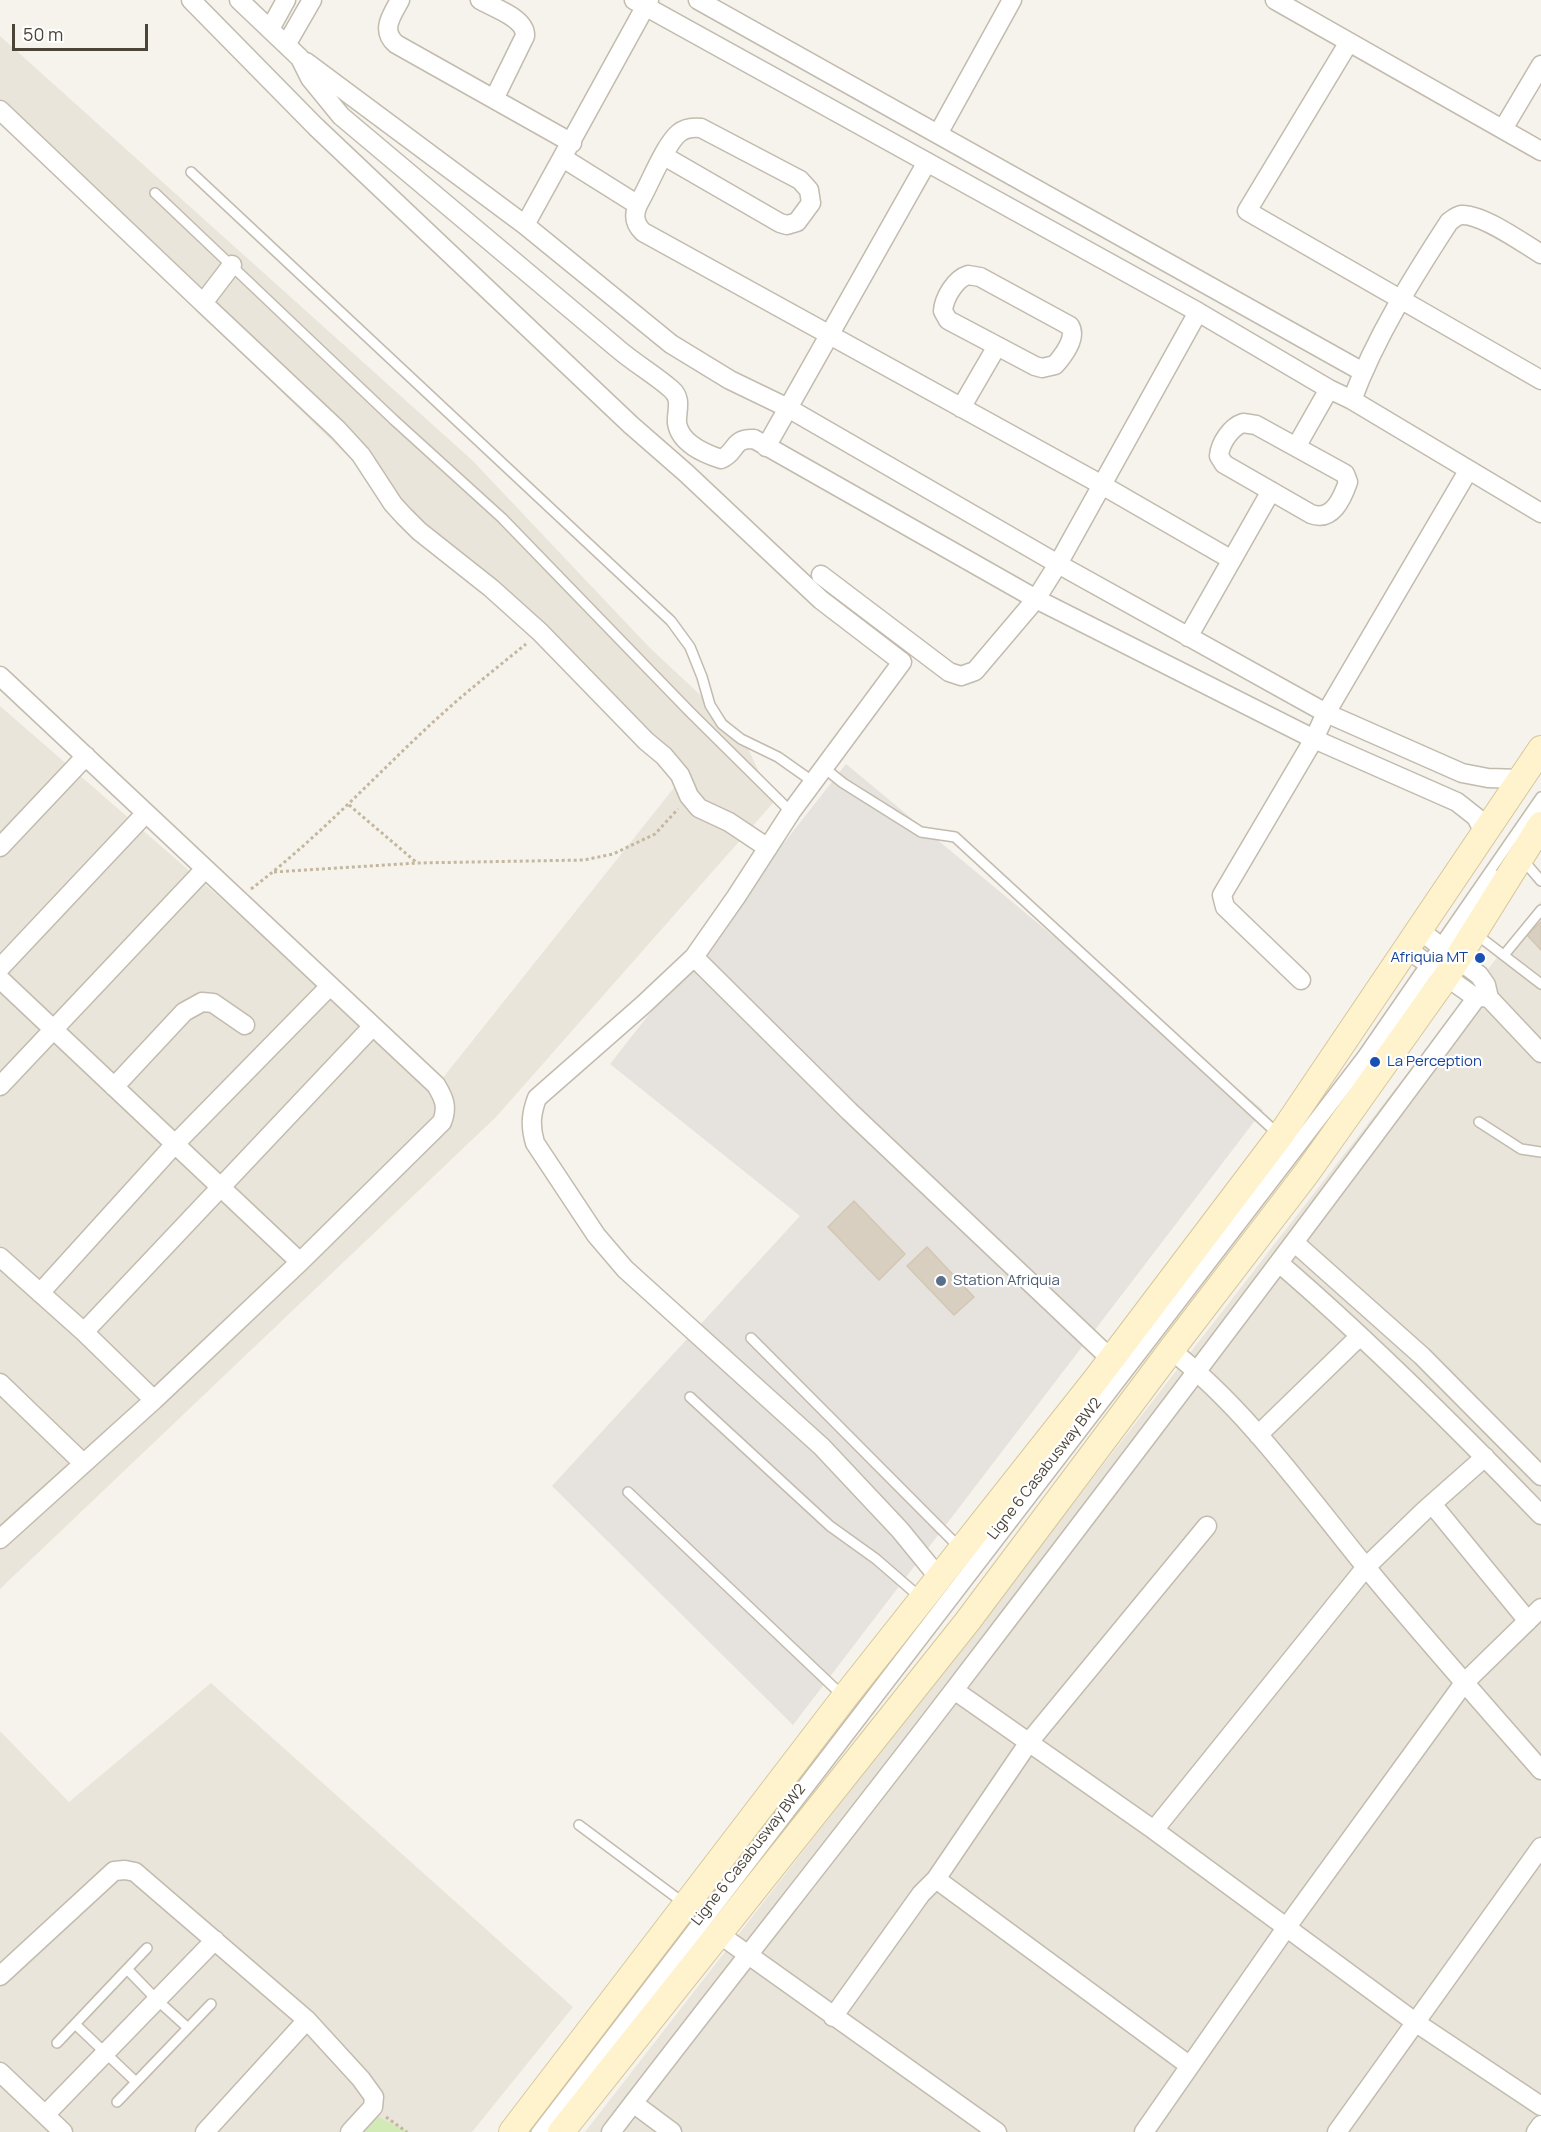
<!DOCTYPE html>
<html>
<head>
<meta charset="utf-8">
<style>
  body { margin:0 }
  #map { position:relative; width:1541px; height:2132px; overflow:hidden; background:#f6f3ec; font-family:Manrope,sans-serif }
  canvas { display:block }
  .scale { position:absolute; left:12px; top:24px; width:136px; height:27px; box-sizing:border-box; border:3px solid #4b4439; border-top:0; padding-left:8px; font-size:18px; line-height:21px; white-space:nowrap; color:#4b4439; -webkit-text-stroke:4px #fff; paint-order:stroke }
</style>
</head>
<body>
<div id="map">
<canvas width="1541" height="2132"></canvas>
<div class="scale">50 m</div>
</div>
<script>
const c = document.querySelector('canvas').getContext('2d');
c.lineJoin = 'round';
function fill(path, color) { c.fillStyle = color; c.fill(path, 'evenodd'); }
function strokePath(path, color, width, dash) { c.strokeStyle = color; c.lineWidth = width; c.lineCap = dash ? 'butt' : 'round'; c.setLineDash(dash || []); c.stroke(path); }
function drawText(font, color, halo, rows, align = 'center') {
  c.font = font + ' Manrope,sans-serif'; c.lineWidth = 4.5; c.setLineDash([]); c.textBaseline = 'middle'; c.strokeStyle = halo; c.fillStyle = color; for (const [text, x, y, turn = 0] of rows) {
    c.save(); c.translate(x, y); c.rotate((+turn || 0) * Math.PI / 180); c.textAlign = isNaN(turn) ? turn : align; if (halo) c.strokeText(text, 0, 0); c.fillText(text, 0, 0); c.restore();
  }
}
fill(new Path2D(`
  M0,36l472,424 177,187 92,86 32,70 -277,314 -496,472v-883l208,181 226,202 247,-310 -681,-660z
  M1541,901v1231h-956z
  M211,1683l362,324 -101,125h-472v-401l69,71z`), '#eae5da');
fill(new Path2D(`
  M846,764l417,346 -470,615 -241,-239 248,-270 -190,-152z`), '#e6e2dd');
fill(new Path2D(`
  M374,2115l35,17h-50z`), '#d2eab5');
const building = new Path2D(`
  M1541,922v28l-14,-15z
  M854,1201l51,53 -26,26 -51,-53z
  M927,1247l47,50 -20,18 -47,-49z`);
fill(building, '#d8cfc1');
strokePath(building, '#d3c7b4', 1.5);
const service = new Path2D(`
  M191,172l480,449 19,26 12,30 8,28 12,19 19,15 37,18 34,24
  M155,193l239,227 108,98 187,193 102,101
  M823,767l20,16 78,49 34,5 323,297
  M1532,822l9,-13
  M1523,860l18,21
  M1476,934l65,50
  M1504,955l37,-45
  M1479,1122l42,27 20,3
  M751,1338l208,209
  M690,1397l140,129 46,33 45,39
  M628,1492l216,205
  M579,1825l106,79
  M127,1969l30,31 31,28
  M75,2024l61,58
  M57,2043l90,-95
  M117,2102l94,-98
  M536,2132l826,-1076 179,-259
  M545,2132l824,-1074 126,-183`);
const minor = new Path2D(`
  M191,0l125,127 315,298 55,48 135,127 81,62 -111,150 -55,85 -42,60 -51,48 -106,93c-6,16 -7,28 -2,45l61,92 29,34 197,178 78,83 40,49
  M239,0l61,58 10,20 31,38c92,77 184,155 276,232 17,15 37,26 54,41 12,10 5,22 6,34 3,20 26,30 44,36 16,-6 10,-21 33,-20l282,160 278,140 143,63 19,15 8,15
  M400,0c-8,15 -20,30 -4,44l176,99
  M480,0c14,8 46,18 45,36l-31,63
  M634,0l564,312 131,77 23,11 189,113
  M698,0l665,372
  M1275,0l266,151
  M270,29l16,-29
  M1349,42l-102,169 294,169
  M286,45l26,-45
  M306,62l219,163 146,119 59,36 58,28 270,156 268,149 136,60 26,5 32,1
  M0,110l203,193
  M1503,129l38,-64
  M938,134l74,-134
  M664,156l116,67 7,2 10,-3 14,-19 -2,-13 -9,-10 -99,-52c-8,-1 -16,0 -22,5 -13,10 -29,50 -38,66 -7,12 -9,22 2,33l459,253 130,75
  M563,158l75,47
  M525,225l124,-225
  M232,265l-29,38 135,127 23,25 32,49 11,12 15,15 72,57 49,44 106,109 18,15 16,19 9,21 10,12 30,14 39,26
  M968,275l12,2 90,49c7,12 -7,30 -15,39l-13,3 -7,-2 -87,-46 -5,-9c1,-13 12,-32 25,-36z
  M1352,400c24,-64 60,-121 97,-178 4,-3 7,-6 12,-7 20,-2 62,28 80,39
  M961,408l36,-62
  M1243,423l13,2 89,49 3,8c-6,17 -16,40 -37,32l-87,-50 -5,-8c1,-13 12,-29 24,-33z
  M766,447l161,-285
  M1296,447l33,-58
  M821,575l128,97 12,4 14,-5 61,-72 22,-35 140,-252
  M1188,637l83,-146
  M0,676l436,409c8,13 12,22 6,37l-142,140 -146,138 -154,139
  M0,847l86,-91
  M1419,930l60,45 7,10 3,13 52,55
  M1407,949l65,46 15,3
  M694,957l155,154 262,248
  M0,968l146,-155
  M0,979l300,283
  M1301,980l-76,-73 -3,-12 92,-156 12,-26 142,-242
  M0,1086l205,-217
  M114,1087l70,-75 18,-10 11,1 32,22
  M1295,1243l127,113 119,120
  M0,1257l84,75 70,68
  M1279,1263c92,79 178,165 262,252
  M40,1293l135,-149 155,-158
  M84,1332l289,-306
  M1171,1350c76,60 133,141 194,216 57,69 117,137 176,204
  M0,1383l83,80
  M1258,1435l102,-99
  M1432,1504l96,117
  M954,1690l200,140 261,192 126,84
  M1154,1830l212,-263 59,-57 60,-53
  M936,1879l254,187
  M719,1934l278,198
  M0,1976l114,-105 11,-1 10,2 172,148 54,59 13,18 -1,10 -23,25
  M833,2017l88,-123 15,-15 93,-137 178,-216
  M0,2072l63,60
  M633,2103l39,29
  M45,2115l170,-175
  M205,2132l102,-112
  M611,2132c113,-148 230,-294 343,-442 176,-230 351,-460 523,-693
  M1144,2132l142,-204 178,-245 77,-75
  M1337,2132l204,-285
  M1536,2132l5,-7`);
const secondary = new Path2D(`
  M512,2132l332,-434 253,-320 183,-242 261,-387
  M561,2132l406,-510 204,-272 135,-176 140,-197 95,-152`);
strokePath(service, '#c2bbae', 12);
strokePath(minor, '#c2bbae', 21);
strokePath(secondary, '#d6c79b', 28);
strokePath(new Path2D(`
  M349,805l67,57
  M274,872l143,-9 167,-3 29,-6 42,-20 23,-25
  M251,889c66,-50 120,-109 180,-165 30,-28 63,-54 95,-80
  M386,2117l21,15`), '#c4b79f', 3, [3, 3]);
strokePath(service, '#fff', 9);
strokePath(minor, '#fff', 18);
strokePath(secondary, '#fff3cd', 26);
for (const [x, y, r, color] of [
  [1480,958,6,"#1a4fb4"],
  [1375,1062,6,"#1a4fb4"],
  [941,1281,6,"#5c6f8a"]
]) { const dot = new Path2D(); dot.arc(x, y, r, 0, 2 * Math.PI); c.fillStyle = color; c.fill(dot); strokePath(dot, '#fff', 2); }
drawText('15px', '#164399', '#fff', [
  ["Afriquia MT",1468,958],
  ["La Perception",1387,1062,"left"]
], 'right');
drawText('15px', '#4e5e75', '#fff', [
  ["Station Afriquia",953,1281]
], 'left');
drawText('15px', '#4b4439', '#fff', [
  ["Ligne 6 Casabusway BW2",1045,1469,-52],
  ["Ligne 6 Casabusway BW2",749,1855,-52]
]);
</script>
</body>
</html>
